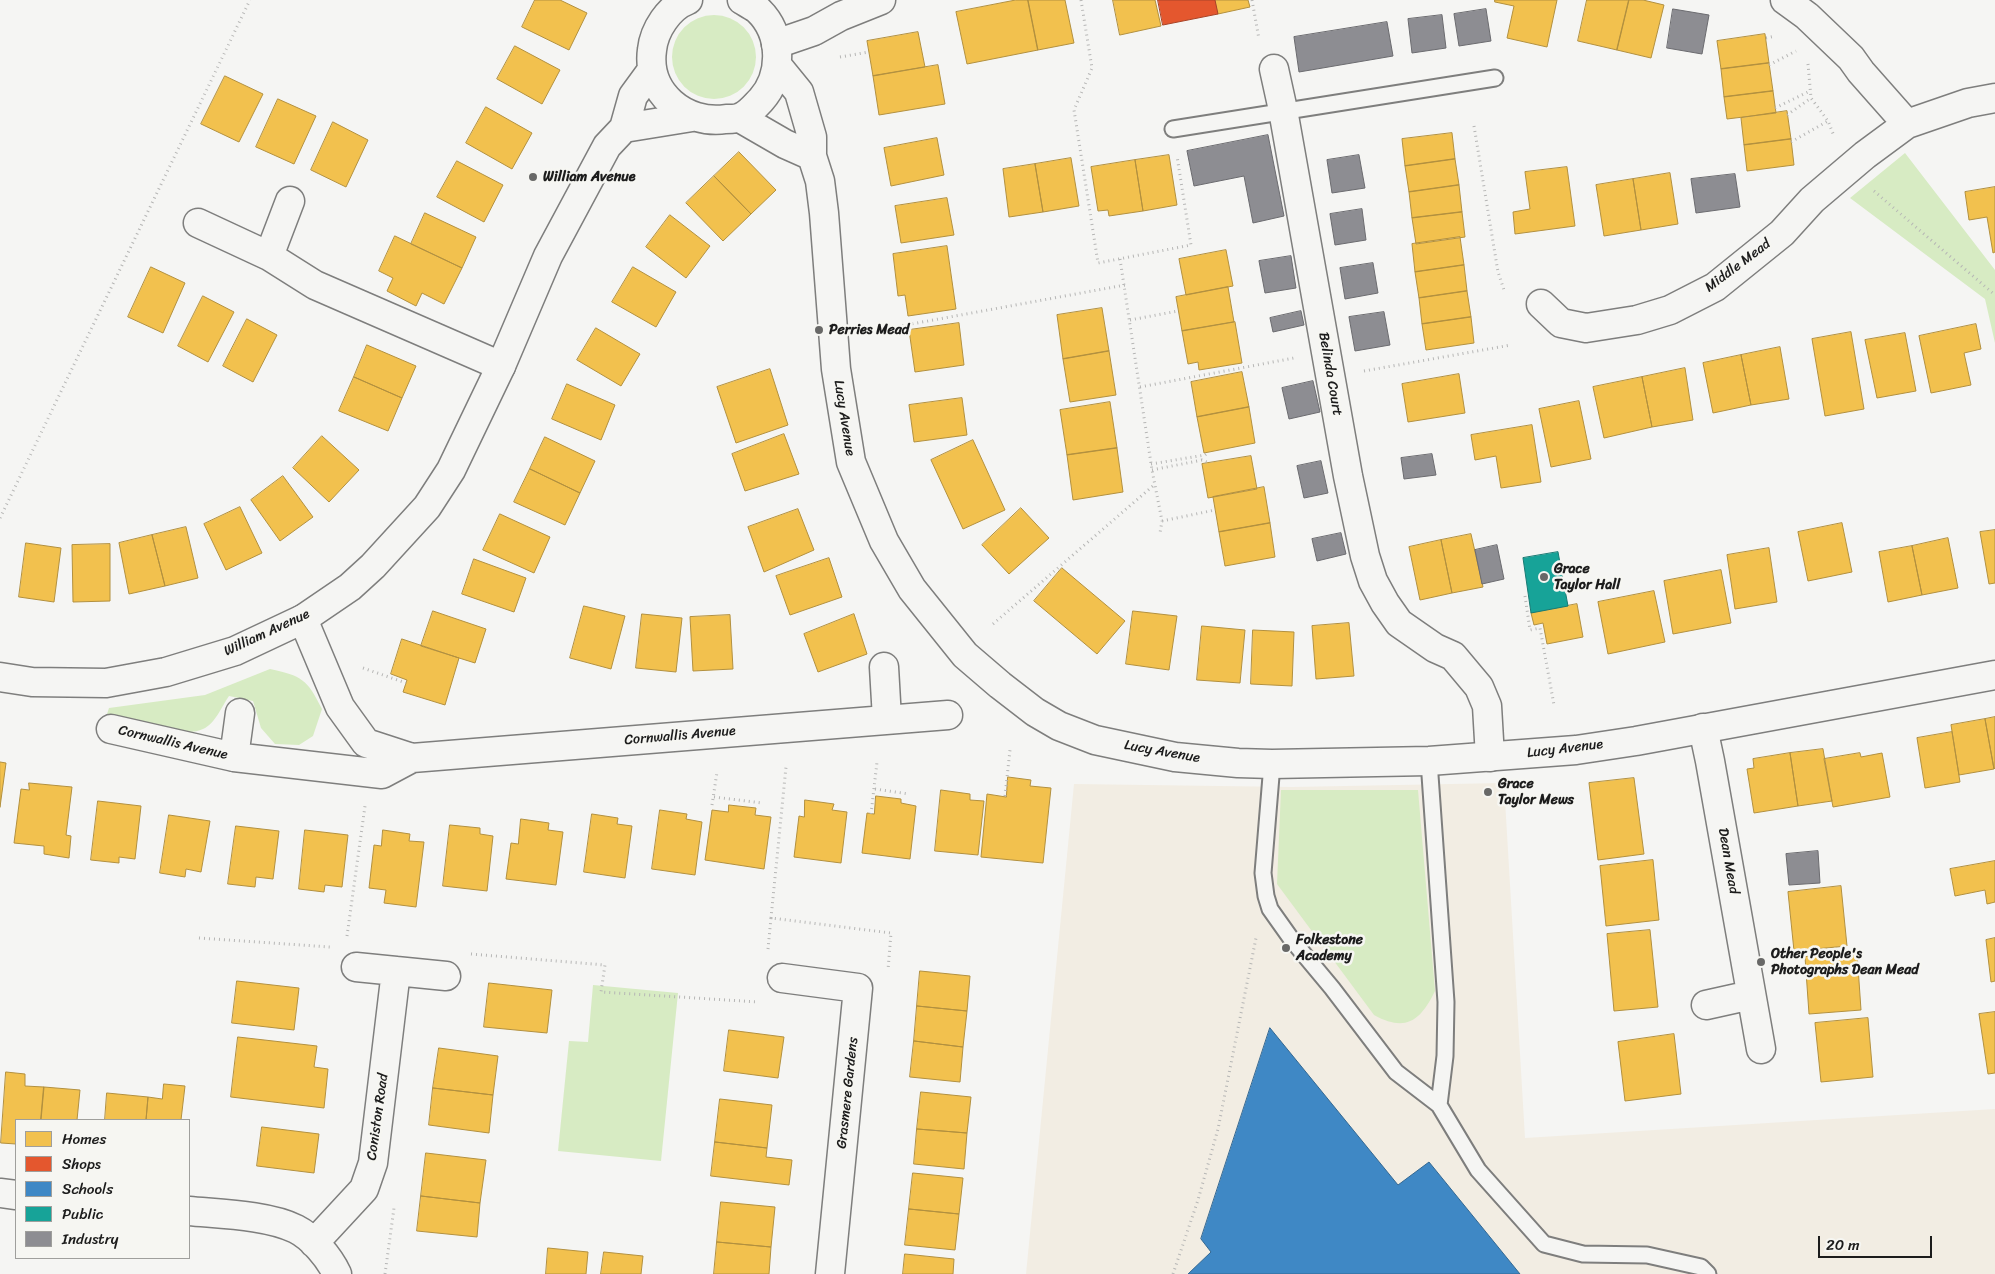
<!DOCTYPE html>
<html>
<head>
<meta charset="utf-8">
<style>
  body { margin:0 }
  #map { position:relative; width:1995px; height:1274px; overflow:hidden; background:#f5f5f3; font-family:Sriracha,sans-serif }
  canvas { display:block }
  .legend { position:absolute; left:15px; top:1119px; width:175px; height:140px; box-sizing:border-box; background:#f6f6f2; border:1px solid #9f9f9c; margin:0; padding:6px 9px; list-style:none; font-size:15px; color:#1c1c1c }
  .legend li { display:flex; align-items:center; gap:10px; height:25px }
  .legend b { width:25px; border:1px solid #9f9f9c }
  .scale { position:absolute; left:1818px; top:1236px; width:114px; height:22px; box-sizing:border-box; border:2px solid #1c1c1c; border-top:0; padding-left:6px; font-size:15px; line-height:18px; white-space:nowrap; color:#1c1c1c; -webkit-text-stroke:4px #f6f6f2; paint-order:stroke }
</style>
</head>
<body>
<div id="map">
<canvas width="1995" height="1274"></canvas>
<ul class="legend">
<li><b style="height:14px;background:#f2c14e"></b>Homes</li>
<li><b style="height:14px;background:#e4572e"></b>Shops</li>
<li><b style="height:14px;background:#3f88c5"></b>Schools</li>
<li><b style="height:14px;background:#17a398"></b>Public</li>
<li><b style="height:14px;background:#8d8d92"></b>Industry</li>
</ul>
<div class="scale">20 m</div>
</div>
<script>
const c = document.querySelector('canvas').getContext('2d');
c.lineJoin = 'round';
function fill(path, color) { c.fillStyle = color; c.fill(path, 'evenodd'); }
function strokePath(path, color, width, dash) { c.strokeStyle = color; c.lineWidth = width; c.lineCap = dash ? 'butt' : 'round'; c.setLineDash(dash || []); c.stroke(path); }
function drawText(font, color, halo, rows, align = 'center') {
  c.font = font + ' Sriracha,sans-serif'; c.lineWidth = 5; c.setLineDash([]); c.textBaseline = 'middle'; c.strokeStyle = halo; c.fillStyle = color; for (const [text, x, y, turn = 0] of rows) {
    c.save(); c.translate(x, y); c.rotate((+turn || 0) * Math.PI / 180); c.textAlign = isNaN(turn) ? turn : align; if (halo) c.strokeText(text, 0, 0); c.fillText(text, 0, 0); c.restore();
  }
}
fill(new Path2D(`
  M1504,783l21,355 470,-29v165h-969l48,-490 218,3z`), '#f2ede3');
fill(new Path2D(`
  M672 57a42 42 0 1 1 84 0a42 42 0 1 1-84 0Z
  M1905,153l90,117v73l-10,-44 -135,-101z
  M270,669c32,7 37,10 52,40l-9,27 -14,9 -24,-1 -14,-16 -8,-27 -24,-5c-7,10 -14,28 -26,33 -18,9 -50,-5 -69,-10 -8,-2 -18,-3 -27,-5l2,-6 96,-13z
  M1281,790h137l17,201c-15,31 -30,41 -61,24l-97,-131z
  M593,985l85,8 -17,168 -103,-10 11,-110 19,1z`), '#d7ebc3');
const homes = new Path2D(`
  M535,0h25l27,13 -18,37 -47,-23z
  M1016,0h12l10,50 -71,14 -11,-52z
  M1028,0h37l9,43 -36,7z
  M1113,0h42l6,26 -41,9z
  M1215,0h33l2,7 -32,7z
  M1495,0h62l-10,47 -40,-9 7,-32 -19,-4z
  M1587,0h42l-12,50 -39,-9z
  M1629,0h14l21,5 -13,53 -34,-8z
  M918,32l7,35 -52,9 -6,-35z
  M1765,34l4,29 -48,6 -4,-28z
  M515,46l45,24 -18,34 -45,-25z
  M1769,63l4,28 -49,6 -3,-28z
  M938,65l7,39 -66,11 -6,-39z
  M225,76l38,18 -24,48 -38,-18z
  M1773,91l3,22 -49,6 -3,-22z
  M278,99l38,17 -22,48 -38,-17z
  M486,107l46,26 -20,36 -46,-26z
  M1787,111l4,28 -47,6 -3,-27z
  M333,122l35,18 -22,47 -35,-17z
  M1452,133l3,26 -50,7 -3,-27z
  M937,138l7,37 -53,11 -7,-38z
  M1791,139l3,26 -47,6 -3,-26z
  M739,152l37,38 -25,24 -37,-38z
  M1169,155l8,50 -34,6 -8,-51z
  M1071,158l8,48 -36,6 -8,-48z
  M1455,159l4,26 -50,7 -4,-26z
  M1135,160l8,51 -34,5 -1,-6 -10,1 -7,-44z
  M457,161l46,24 -19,37 -47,-25z
  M1035,164l8,48 -34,5 -6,-48z
  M1567,167l8,59 -60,8 -2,-22 17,-3 -5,-37z
  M1670,173l8,51 -37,6 -8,-51z
  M714,176l37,38 -28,27 -37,-38z
  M1633,179l8,51 -37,6 -8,-51z
  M1459,185l3,27 -50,6 -3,-26z
  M1995,187v65l-2,1 -6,-36 -18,3 -4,-28z
  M947,198l7,37 -53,8 -6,-37z
  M1462,212l3,25 -49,7 -4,-26z
  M425,213l51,24 -14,31 -51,-24z
  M670,215l40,31 -24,32 -40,-31z
  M395,236l67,32 -18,36 -22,-11 -6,13 -29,-15 6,-13 -14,-7z
  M1460,237l4,28 -49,7 -3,-28z
  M947,246l9,63 -48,7 -3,-21 -7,1 -5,-42z
  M1226,250l7,36 -47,9 -7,-36z
  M1464,265l3,26 -48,7 -4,-26z
  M151,267l34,16 -22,50 -35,-16z
  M633,267l43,25 -20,35 -44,-25z
  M1228,287l6,35 -52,9 -6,-34z
  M1467,291l4,26 -49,7 -3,-26z
  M203,296l31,16 -26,50 -30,-16z
  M1102,308l7,43 -46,8 -6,-44z
  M1471,317l3,26 -48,7 -4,-26z
  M247,319l30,16 -24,47 -30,-16z
  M1235,322l7,41 -43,7 -1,-8 -10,2 -6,-33z
  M959,323l5,42 -49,7 -6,-42z
  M1976,324l5,25 -17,4 7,32 -40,8 -12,-57z
  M596,328l44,26 -19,32 -44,-26z
  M1851,332l13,77 -39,7 -13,-77z
  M1905,333l11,58 -39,7 -12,-58z
  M367,345l49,21 -14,32 -48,-21z
  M1780,347l9,52 -38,6 -10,-50z
  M1109,351l7,44 -46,7 -7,-43z
  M1741,355l10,50 -38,8 -10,-50z
  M1685,368l8,52 -41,7 -10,-50z
  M770,369l18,56 -52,18 -19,-56z
  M1242,372l7,35 -52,10 -6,-35z
  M1459,374l6,39 -57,9 -6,-38z
  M354,377l48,21 -14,33 -49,-20z
  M1642,377l10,50 -48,11 -11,-51z
  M567,384l48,21 -14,35 -49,-21z
  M962,398l5,37 -53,7 -5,-37z
  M1579,401l12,58 -40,8 -12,-58z
  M1110,402l7,46 -50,7 -7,-45z
  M1249,407l6,36 -51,10 -7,-36z
  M1532,425l9,57 -40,6 -5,-32 -21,4 -4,-25z
  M784,434l15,40 -54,17 -13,-37z
  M322,436l37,34 -30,32 -36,-34z
  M545,437l50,24 -15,32 -50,-24z
  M973,440l32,70 -42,19 -32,-69z
  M1117,448l6,44 -50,8 -6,-45z
  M1251,456l6,33 -49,9 -6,-34z
  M530,469l50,24 -15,32 -51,-23z
  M283,476l30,41 -33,24 -29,-41z
  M1264,487l6,36 -51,9 -6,-35z
  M240,507l22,46 -36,17 -22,-46z
  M1021,508l28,30 -40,36 -27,-29z
  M798,509l16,41 -50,22 -16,-45z
  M500,514l50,23 -16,36 -51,-23z
  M1270,523l5,34 -50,9 -6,-34z
  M1842,523l10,49 -44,9 -10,-49z
  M186,527l12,51 -33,8 -13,-51z
  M1995,530v53l-6,1 -9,-52z
  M1471,534l12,53 -31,6 -11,-53z
  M152,535l13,51 -36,8 -10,-51z
  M1948,538l10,50 -36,7 -10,-49z
  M1441,540l11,53 -32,7 -11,-53z
  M26,543l35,5 -7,54 -35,-5z
  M110,544v57l-37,1 -1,-57z
  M1912,546l10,49 -34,7 -9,-50z
  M1769,548l8,54 -42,7 -8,-54z
  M829,558l13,39 -52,18 -14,-39z
  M474,559l52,19 -12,34 -52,-18z
  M1062,568l63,53 -28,33 -63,-53z
  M1721,570l10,53 -58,11 -9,-53z
  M1654,591l11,51 -57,12 -10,-52z
  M1577,604l6,33 -36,7 -4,-21 -9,2 -3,-12z
  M584,606l41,10 -14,53 -41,-11z
  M433,611l53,18 -11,34 -54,-17z
  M1133,611l44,5 -8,54 -43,-6z
  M642,614l40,4 -6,54 -40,-4z
  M854,614l13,40 -49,18 -14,-38z
  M730,615l3,54 -40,2 -3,-54z
  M1349,623l5,53 -38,3 -4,-53z
  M1202,626l43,4 -5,53 -43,-3z
  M1253,630l41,2 -2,54 -41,-2z
  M402,639l57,19 -14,47 -42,-13 4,-12 -16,-6z
  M1995,717v51l-1,1 -9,-50z
  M1985,719l9,50 -35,6 -8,-50z
  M1952,732l8,50 -35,6 -8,-50z
  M1823,749l9,52 -34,5 -8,-53z
  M1790,753l8,53 -44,7 -7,-44 7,-1 -1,-9z
  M1860,753l1,4 21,-4 8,44 -57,10 -9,-48z
  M0,762l6,1 -6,44z
  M1008,777l23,3 -1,6 21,2 -8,75 -62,-6 6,-63 19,3z
  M1634,778l10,76 -46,6 -9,-77z
  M29,783l43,4 -6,48 5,1 -2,22 -25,-4v-8l-30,-3 7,-54 8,1z
  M941,790l29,4v6l14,1 -6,54 -43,-4z
  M876,796l25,3v4l15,3 -6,53 -48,-6 5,-40 7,1z
  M805,800l29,4 -2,6 15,2 -6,51 -47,-6 5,-41 5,1z
  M98,801l43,5 -6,53 -16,-2v6l-28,-3z
  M729,805l27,3 -1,7 16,2 -7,52 -59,-9 7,-50 16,2z
  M660,810l27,4 -1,5 16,3 -7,53 -43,-6z
  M592,814l26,4 -1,6 15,2 -7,52 -41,-6z
  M169,815l41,6 -9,51 -15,-3 -1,8 -25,-4z
  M521,819l28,4 -1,7 15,2 -7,53 -50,-6 5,-36 7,1z
  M450,825l30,3v6l13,2 -6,55 -44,-5z
  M236,826l43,5 -6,48 -17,-2 -1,10 -27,-3z
  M305,830l43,5 -6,52 -17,-2 -1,7 -25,-3z
  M383,830l27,4 -1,7 15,1 -8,65 -32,-4 2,-13 -17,-2 5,-43 7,1z
  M1653,860l6,60 -53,6 -6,-60z
  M1995,861v41l-8,2 -2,-14 -30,6 -5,-27z
  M1841,886l6,60 -53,5 -6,-59z
  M1650,930l8,77 -44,4 -7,-77z
  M1995,938v43l-4,1 -5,-42z
  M1857,952l4,58 -52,4 -4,-57z
  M920,971l50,5 -3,35 -50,-5z
  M237,981l62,7 -5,42 -62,-7z
  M489,983l63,7 -5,43 -63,-6z
  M917,1006l50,5 -4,36 -49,-6z
  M1995,1012v61l-7,1 -9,-60z
  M1868,1018l5,59 -52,5 -6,-59z
  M729,1030l55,7 -6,41 -54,-7z
  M1674,1034l7,60 -56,7 -7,-59z
  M238,1037l79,9 -3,21 14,2 -4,39 -93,-11z
  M914,1041l49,6 -3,35 -50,-5z
  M439,1048l59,8 -5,39 -60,-7z
  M6,1072l19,2v12l19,1 -3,33h-25v24l-15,-1z
  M164,1084l21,2 -4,34h-35l2,-23 14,2z
  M44,1087l36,3 -3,30h-36z
  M433,1088l60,7 -4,38 -60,-8z
  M921,1092l50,5 -4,36 -50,-4z
  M107,1093l41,4 -2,23h-41z
  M720,1099l52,6 -5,43 -52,-6z
  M262,1127l57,7 -5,39 -57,-7z
  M917,1129l50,4 -3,36 -50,-5z
  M715,1142l52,6 -1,9 26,3 -3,25 -78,-9z
  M426,1153l60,7 -6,43 -59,-7z
  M913,1173l50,5 -4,36 -50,-5z
  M421,1196l59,7 -3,34 -60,-6z
  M721,1202l54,5 -4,40 -54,-5z
  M909,1209l50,5 -4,36 -50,-5z
  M717,1242l54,5 -2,27h-55z
  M548,1248l40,4 -2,22h-40z
  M604,1252l39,4 -2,18h-40z
  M905,1254l49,5 -1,15h-50z`);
fill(homes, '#f2c14e');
strokePath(homes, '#b2903f', 1);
const shops = new Path2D(`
  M1158,0h57l3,14 -55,11z`);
fill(shops, '#e4572e');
strokePath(shops, '#a84529', 1);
const schools = new Path2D(`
  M1270,1028l128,157 31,-23 91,112h-332l23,-22 -10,-13z`);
fill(schools, '#3f88c5');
strokePath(schools, '#346892', 1);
const public = new Path2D(`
  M1558,552l10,54 -37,7 -8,-55z`);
fill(public, '#17a398');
strokePath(public, '#187a73', 1);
const industry = new Path2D(`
  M1486,9l5,32 -32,5 -5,-32z
  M1673,9l36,6 -7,39 -35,-6z
  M1442,15l4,33 -34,5 -4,-34z
  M1387,22l6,34 -94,16 -5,-35z
  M1268,135l16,81 -31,7 -9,-47 -50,10 -7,-35z
  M1359,155l6,33 -33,5 -5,-33z
  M1735,174l5,33 -44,6 -5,-34z
  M1362,209l4,31 -31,5 -5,-31z
  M1291,256l5,32 -31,5 -6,-32z
  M1373,263l5,30 -33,6 -5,-31z
  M1301,311l3,14 -31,7 -3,-14z
  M1384,312l6,33 -35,6 -6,-34z
  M1313,381l7,31 -31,7 -7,-31z
  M1432,454l4,21 -32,4 -3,-21z
  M1321,461l7,32 -24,5 -7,-32z
  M1341,533l5,21 -29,7 -5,-22z
  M1497,545l7,34 -22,5 -7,-34z
  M1818,851l2,32 -31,2 -3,-31z`);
fill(industry, '#8d8d92');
strokePath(industry, '#6b6b6f', 1);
const lane = new Path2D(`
  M1173,129l322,-51
  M1429,761l17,241 -1,54 -6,49
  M1272,764l-9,109 3,23 4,13 22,31 40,48 64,84 43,33 39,65 66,74 39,10 64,1 54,12 7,7`);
const street = new Path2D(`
  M1785,0l22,16 44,42 10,14 46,52
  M776,44l38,-13 27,-15 40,-16
  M1274,69l9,41 65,366 17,80 8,25 12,22 14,20 36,25 18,8 26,31 8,19 3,51
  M198,223l71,33 46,29 186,81
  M269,256l21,-55
  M1541,304l20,19 25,5 51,-8 33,-10 45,-23 67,-54 30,-33 53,-45 42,-31 61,-21 27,-5
  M303,619l37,88 26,36 46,15 536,-43
  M884,667l3,52
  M1703,728l7,33 51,288
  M111,729l123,28 148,17 30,-16
  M234,757l6,-44
  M356,967l90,9
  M782,978l76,10 -28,286
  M1706,1005l45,-10
  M0,1193l16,2
  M189,1211c31,3 79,4 107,18 16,8 33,28 41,45
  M314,1243l50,-54 9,-26 23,-192`);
const secondary = new Path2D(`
  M688,0c-19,7 -34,30 -36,50 -6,43 33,75 74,69 4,0 11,0 15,-2 8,-3 14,-11 20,-17 22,-25 22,-66 -3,-90 -5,-4 -11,-7 -16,-10
  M777,65l22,27 13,45v19l8,25 4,32 12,156 15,93 33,79 28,48 53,66 35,30 35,27 24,14 36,14 80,17 63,6 34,1 157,-3 147,-11 60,-9 359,-66
  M740,118l45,26 27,12
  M624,128l68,-11
  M0,677l32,5 74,1 60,-11 69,-21 68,-32 47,-32 23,-21 54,-59 24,-37 50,-104 47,-110 59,-110 17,-18 9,-32 19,-26`);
strokePath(lane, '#7e7e7d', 19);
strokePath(street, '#7e7e7d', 31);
strokePath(secondary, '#7e7e7d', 31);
strokePath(new Path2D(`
  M1081,0l11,68 -18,42 24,153 93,-18 -14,-89
  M1252,0l7,39
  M1766,38l9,-2
  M840,57l29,-5
  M1808,64l3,34 17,23 6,15
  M1769,65l27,-14
  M1775,108l35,-17
  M1787,115l24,-17
  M1474,126l24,146 6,18
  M1791,142l37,-21
  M1874,191l121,104
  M1120,259l32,211 10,51 -2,12
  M1130,320l48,-9
  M873,331l252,-46
  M1364,371l147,-26
  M1140,387l154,-29
  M1151,464l54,-9 4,-3
  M1152,470l50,-10 7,3
  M0,518l250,-518
  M1162,521l53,-11
  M1525,596l5,34 10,-2 14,77
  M993,624l161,-139
  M363,668l43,15
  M875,789l34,5
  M1005,796l5,-46
  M714,797l48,6
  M712,805l5,-33
  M871,814l6,-52
  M771,918l15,-151
  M347,936l18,-130
  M199,938l131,9
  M768,949l3,-31 120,15 -3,37
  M471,954l134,11 -4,27 157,10
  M385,1274l9,-66
  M1173,1274l25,-74 20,-71 38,-191`), '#b6b6b5', 3, [1, 4]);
strokePath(lane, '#f5f5f3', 15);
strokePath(street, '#f5f5f3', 28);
strokePath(secondary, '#f5f5f3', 28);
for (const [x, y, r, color] of [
  [533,177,5,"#686867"],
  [819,330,5,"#686867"],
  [1544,577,5,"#686867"],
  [1488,792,5,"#686867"],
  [1286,948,5,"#686867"],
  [1761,962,5,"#686867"]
]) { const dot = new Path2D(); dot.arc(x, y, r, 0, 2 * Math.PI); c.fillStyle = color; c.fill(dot); strokePath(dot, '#f6f6f2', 2); }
drawText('bold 14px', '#1c1c1c', '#f6f6f2', [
  ["William Avenue",543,177],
  ["Perries Mead",829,330],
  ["Grace",1554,569],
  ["Taylor Hall",1554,585],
  ["Grace",1498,784],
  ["Taylor Mews",1498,800],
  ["Folkestone",1296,940],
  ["Academy",1296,956],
  ["Other People's",1771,954],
  ["Photographs Dean Mead",1771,970]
], 'left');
drawText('14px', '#1c1c1c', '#f6f6f2', [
  ["Middle Mead",1738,266,-37],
  ["Belinda Court",1330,374,80],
  ["Lucy Avenue",844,418,81],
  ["William Avenue",267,633,-25],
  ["Cornwallis Avenue",680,736,-5],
  ["Cornwallis Avenue",173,743,13],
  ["Lucy Avenue",1565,749,-7],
  ["Lucy Avenue",1162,752,10],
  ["Dean Mead",1728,861,80],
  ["Grasmere Gardens",848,1093,-84],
  ["Coniston Road",378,1117,-82]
]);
</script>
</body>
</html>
